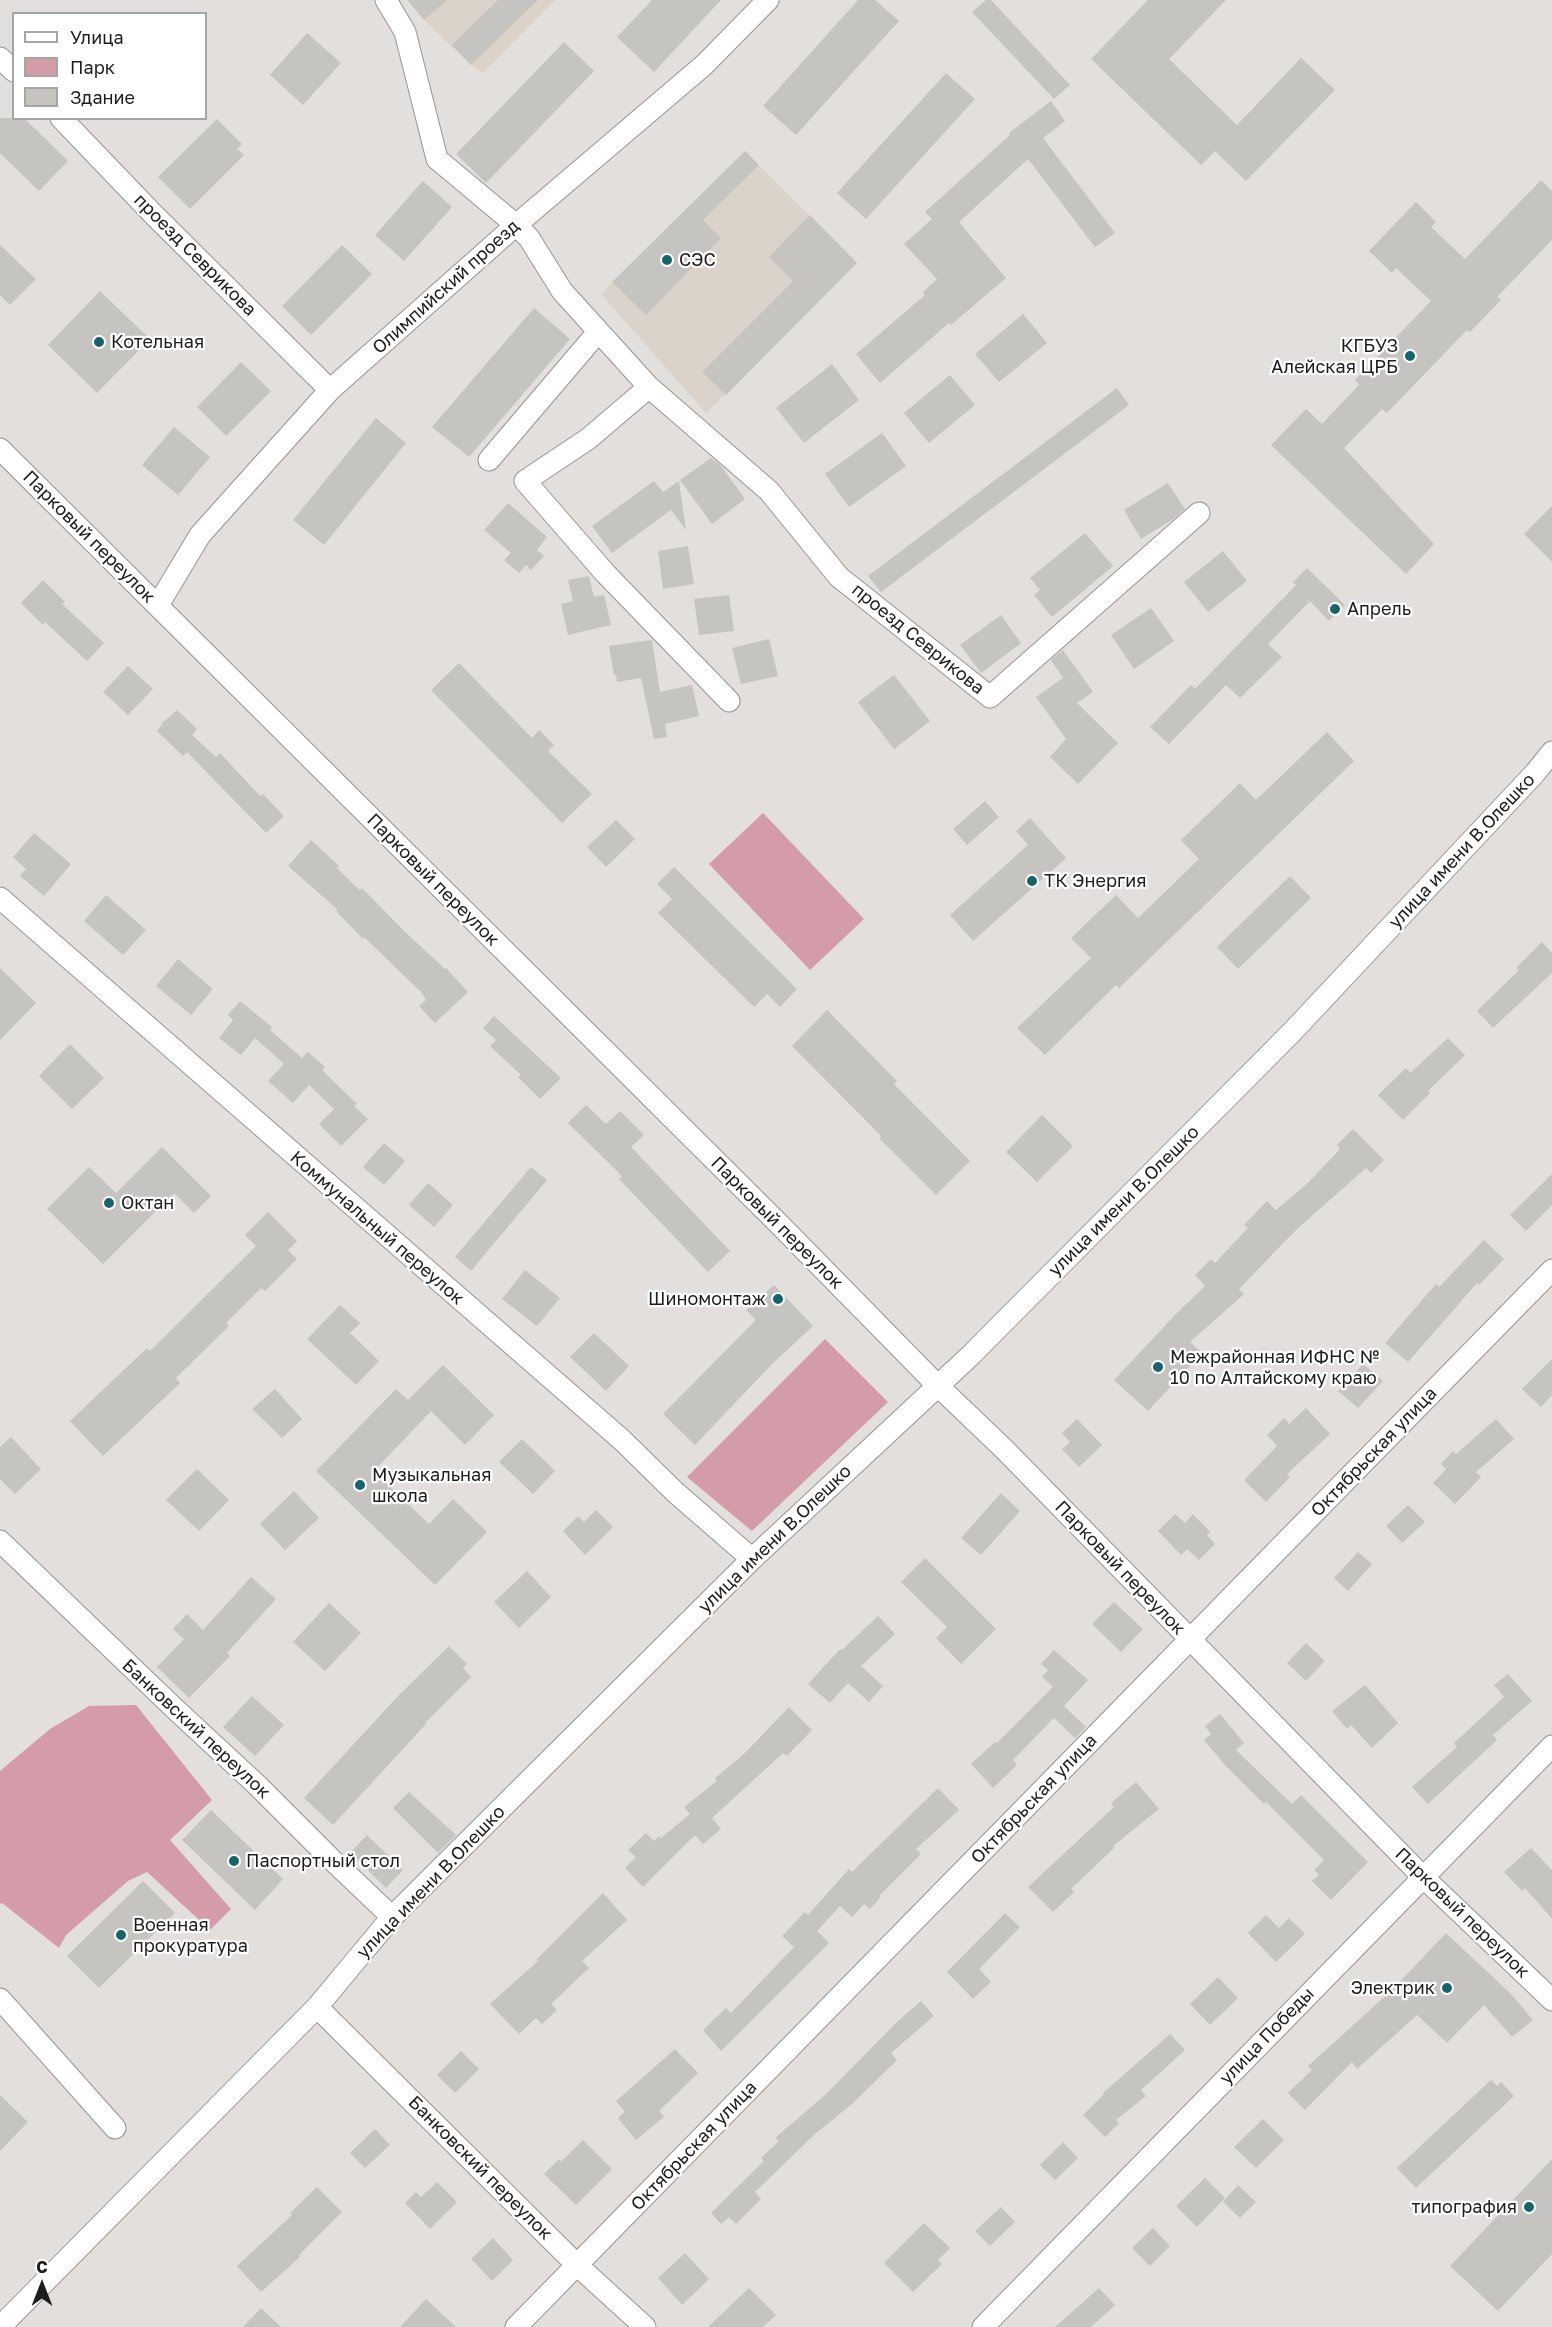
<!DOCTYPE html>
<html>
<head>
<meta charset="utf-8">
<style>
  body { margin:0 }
  #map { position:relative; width:1552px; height:2327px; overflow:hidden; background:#e2dfdd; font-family:"Golos Text",sans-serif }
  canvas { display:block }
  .legend { position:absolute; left:12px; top:12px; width:195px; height:108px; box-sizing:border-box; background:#fff; border:2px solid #a5a5a5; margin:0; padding:8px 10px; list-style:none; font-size:18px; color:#1e1d1d }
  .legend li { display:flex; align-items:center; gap:12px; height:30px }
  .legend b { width:30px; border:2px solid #a5a5a5 }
  .north { position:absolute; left:12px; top:2255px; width:60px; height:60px; -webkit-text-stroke:4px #fff; paint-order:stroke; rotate:0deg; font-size:16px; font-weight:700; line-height:24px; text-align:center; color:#1e1d1d }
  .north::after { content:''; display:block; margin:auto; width:21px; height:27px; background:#1e1d1d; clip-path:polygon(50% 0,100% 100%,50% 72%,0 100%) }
</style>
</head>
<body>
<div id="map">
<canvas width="1552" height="2327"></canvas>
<ul class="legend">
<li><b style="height:8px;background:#fff"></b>Улица</li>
<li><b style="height:16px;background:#d49ca9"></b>Парк</li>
<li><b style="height:16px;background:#c5c4c1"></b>Здание</li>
</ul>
<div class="north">С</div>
</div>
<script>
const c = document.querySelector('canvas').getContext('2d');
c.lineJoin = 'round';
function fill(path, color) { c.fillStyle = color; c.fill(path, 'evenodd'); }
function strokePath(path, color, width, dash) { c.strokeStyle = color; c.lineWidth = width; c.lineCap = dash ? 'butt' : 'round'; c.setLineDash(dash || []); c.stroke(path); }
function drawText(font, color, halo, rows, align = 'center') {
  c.font = font + ' "Golos Text",sans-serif'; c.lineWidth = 4.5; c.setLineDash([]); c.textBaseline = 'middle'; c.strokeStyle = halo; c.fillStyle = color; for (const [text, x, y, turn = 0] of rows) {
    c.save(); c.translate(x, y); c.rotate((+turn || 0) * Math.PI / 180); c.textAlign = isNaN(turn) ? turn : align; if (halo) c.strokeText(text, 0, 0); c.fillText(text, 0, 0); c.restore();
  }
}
fill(new Path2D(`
  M414,0h141l-72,73 -12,-8 -47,-45 -14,-17z
  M745,151l112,112 -151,150 -105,-119z`), '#dbd2ca');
fill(new Path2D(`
  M763,813l101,106 -54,51 -101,-106z
  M825,1339l63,63 -136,129 -65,-54z
  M136,1705l76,95 -42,40 61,69 -21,21 -63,-58 -19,9 -62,54 -7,13 -57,-45 -2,1v-133l50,-42 39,-23z`), '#d49ca9');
fill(new Path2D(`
  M407,0h40l-23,20z
  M498,0h40l-67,65 -19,-20z
  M652,0h69l-67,72 -37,-35z
  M858,0h17l24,21 -103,114 -33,-29z
  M986,0h5l79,85 -16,14 -82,-87z
  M1148,0h78l-57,59 68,66 64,-67 34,32 -89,91 -31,-30 -14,14 -110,-106z
  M307,33l34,30 -38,42 -33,-30z
  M564,42l30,29 -108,112 -30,-29z
  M946,73l29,26 -109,120 -29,-26z
  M1051,101l14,20 -22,17 72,95 -20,14 -67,-88 -69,63 47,56 -55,47 -2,-2 -69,60 -24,-29 69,-59 -2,-3 14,-13 -33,-35 28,-25 -7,-7 85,-77 -1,-2z
  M0,118h24l44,43 -29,30 -39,-38z
  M217,119l25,25 -5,5 7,6 -54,54 -32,-32z
  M745,151l14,14 -56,55 18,18 -75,77 -34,-33z
  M1541,180l11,11v49l-55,57 4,3 -31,32 -3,-2 -80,83 -5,-4 -38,39 90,96 -28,30 -135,-129 35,-36 16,15 37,-39 -4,-5 76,-79 -35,-33 -4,5 -23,-22 47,-49 20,20 -5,5 34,32z
  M423,181l29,26 -48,54 -29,-26z
  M810,215l47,48 -131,132 -24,-23 91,-91 -24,-24z
  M0,245l36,34 -26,26 -10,-10z
  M342,245l30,29 -61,61 -29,-29z
  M100,291l50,48 -53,54 -49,-48z
  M534,308l36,31 -101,118 -37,-30z
  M1023,314l24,29 -48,39 -24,-28z
  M241,362l30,29 -45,45 -29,-29z
  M832,364l27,36 -55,43 -28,-35z
  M950,375l25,30 -46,38 -25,-30z
  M1117,388l12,17 -248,187 -13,-16z
  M376,418l30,25 -82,102 -31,-25z
  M174,427l36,30 -32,38 -36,-30z
  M882,433l24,33 -57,41 -24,-33z
  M711,458l10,8 24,33 -33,25 -32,-44z
  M654,481l9,11 16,-11 7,49 -15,-20 -59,43 -20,-27z
  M1168,483l17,26 -13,11 -31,19 -17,-29z
  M508,503l39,34 -10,13 7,6 -13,14 -5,-5 -7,8 -15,-13 7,-7 -27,-23z
  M1552,506v56l-28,-28z
  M1085,533l28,33 -61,51 -18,-22 6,-5 -10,-12z
  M688,546l6,38 -31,5 -5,-38z
  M1223,551l24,30 -39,31 -24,-30z
  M1307,568l38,37 -16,16 -19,-20 -42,43 14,13 -42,41 -14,-13 -57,59 -19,-17 41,-42 4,4 101,-104 -3,-3z
  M589,576l5,21 10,-2 7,30 -43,10 -7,-31 12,-3 -5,-21z
  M43,580l22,22 -3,2 42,39 -17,18 -42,-39 -2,3 -22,-22z
  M729,595l5,36 -35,4 -5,-36z
  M1151,608l23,33 -40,28 -23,-34z
  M1001,615l20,28 -40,30 -21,-28z
  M769,639l9,37 -37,8 -9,-36z
  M652,640l8,52 32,-7 7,31 -34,8 2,13 -13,2 -13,-61 -24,4 -1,-7h-2l-5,-29z
  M1063,650l30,42 -16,11 41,40 -40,41 -28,-27 16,-18 -30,-42 27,-19 -12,-18z
  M459,663l73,75 7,-8 15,15 -6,6 44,43 -30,29 -131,-133z
  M128,666l25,23 -25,26 -25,-23z
  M894,675l36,46 -36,28 -36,-47z
  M177,710l20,19 -5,6 24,22 4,-4 40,43 3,-2 21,22 -18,17 -79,-81 -4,4 -26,-25 5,-6 -1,-1z
  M1327,732l27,29 -235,227 -3,-3 -71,70 -28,-27 74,-70 -20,-20 45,-43 22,23 61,-59 -18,-19 59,-57 16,17z
  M985,801l14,16 -32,28 -14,-16z
  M1030,818l36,40 -93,83 -23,-26 78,-70 -12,-14z
  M616,820l19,19 -29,28 -19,-20z
  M34,833l37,31 -27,32 -24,-20 6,-7 -13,-12z
  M311,840l28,26 -2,2 22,22 3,-2 42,43 41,38 1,-1 22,24 -33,31 -16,-17 7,-6 -5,-8 -57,-55 -1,2 -27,-28 2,-1 -50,-44z
  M674,867l123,122 -17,18 -13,-13 -13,13 -96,-94 14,-14 -15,-15z
  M1290,876l21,22 -73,71 -21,-22z
  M106,895l40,35 -23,25 -39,-34z
  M1542,942l10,11v20l-59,55 -16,-17 42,-41 -3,-2z
  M178,959l35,30 -22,26 -35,-29z
  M0,968l36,35 -36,37z
  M240,1001l32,26 -2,3 32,28 6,-6 17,15 -3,3 35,34 -3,2 14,13 -27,27 -22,-22 15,-15 -25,-24 -16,18 -25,-22 16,-17 -29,-26 -14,17 -22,-17 14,-18 -5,-5z
  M827,1010l70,71 -3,3 76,77 -34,34 -57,-57 2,-2 -89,-90z
  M494,1016l67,62 -21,21 -22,-22 3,-2 -31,-29 6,-6 -13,-12z
  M1448,1038l17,17 -37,36 2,2 -27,27 -25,-25 28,-27 4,5z
  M70,1044l34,34 -32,31 -33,-33z
  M586,1105l20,19 14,-13 24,24 -13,12 99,104 -22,21 -89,-93 3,-3 -54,-53z
  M1042,1115l31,31 -36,36 -31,-30z
  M1353,1129l31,31 -13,13 -5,-5 -69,61 -58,60 5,5 -54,48 12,11 -54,58 -34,-31 62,-66 29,-28 -10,-11 16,-16 4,4 33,-35 -4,-3 23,-24 9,9 31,-26 33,-35 -3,-4z
  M384,1143l21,18 -21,24 -21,-18z
  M162,1147l49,49 -17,17 -20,-20 -71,71 -56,-55 42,-42 27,26z
  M531,1167l16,13 -76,91 -16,-14z
  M1552,1174v31l-26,26 -16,-16z
  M428,1183l25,22 -19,22 -25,-22z
  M268,1212l29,29 -9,9 9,9 -32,32 -4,-3 -35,35 3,3 -53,52 4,5 -77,73 -33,-35 77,-73 3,3 106,-105 -11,-11z
  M1484,1240l20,19 -25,26 -2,-2 -69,79 -23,-19 51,-59 3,3z
  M525,1270l35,28 -23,28 -35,-27z
  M774,1285l39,41 -42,39 -76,80 -32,-31 93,-94 -10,-10z
  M340,1305l20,18 -10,10 29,28 -23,24 -49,-46z
  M594,1333l35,33 -23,25 -36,-34z
  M1552,1359v36l-11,12 -19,-18z
  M1363,1364l20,17 -25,27 -20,-17z
  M443,1365l51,50 -29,30 -34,-34 -57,60 55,53 24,-25 34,33 -52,53 -119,-114 80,-82 12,11z
  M275,1389l27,30 -20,19 -30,-29z
  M1306,1408l24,26 -43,40 3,3 -24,25 -22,-22 33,-34 -10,-11 17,-17 5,6z
  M1077,1419l25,26 -23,22 -17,-18 8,-7 -8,-9z
  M1496,1419l18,20 -38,33 5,5 -26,27 -22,-21 13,-14 -5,-5 12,-13 3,3z
  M11,1437l30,32 -26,25 -15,-15v-32z
  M522,1439l33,32 -22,23 -34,-32z
  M197,1469l32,31 -30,31 -33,-31z
  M294,1491l25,27 -34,32 -25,-26z
  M1001,1493l19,18 -39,44 -20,-17z
  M1408,1505l17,17 -23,21 -16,-17z
  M596,1510l17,17 -28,28 -22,-24 15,-15 6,6z
  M1175,1514l10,9 8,-9 17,18 -3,3 8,9 -16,16 -12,-11 -6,6 -23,-24z
  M1358,1552l14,12 -24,27 -14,-13z
  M925,1558l71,71 -35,35 -25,-26 11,-11 -46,-45z
  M527,1571l24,26 -32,31 -25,-26z
  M251,1577l25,22 -49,54 3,3 -41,42 -32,-31 27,-28 -11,-10 14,-15 16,16z
  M1114,1602l29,27 -22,23 -29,-28z
  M329,1603l32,30 -36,38 -32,-29z
  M878,1616l17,18 -34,32 22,20 -14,16 -21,-19 -18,20 -22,-19 32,-35 2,1z
  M1306,1643l19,18 -19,20 -19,-18z
  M449,1646l18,18 -4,4 8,9 -46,46 1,1 -93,101 -29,-27 95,-103z
  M1054,1650l34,30 -24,26 22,21 -11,11 -21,-20 -41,42 4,5 -24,23 -22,-24 24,-22 2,1 56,-56 -11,-10 6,-7 -7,-6z
  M1508,1674l24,27 -39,34 4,5 -69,64 -16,-17 45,-40 -3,-4 50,-46 -10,-12z
  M1365,1685l33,38 -26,25 -21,-23 -4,4 -15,-18z
  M252,1696l32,29 -29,31 -32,-29z
  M789,1707l23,23 -25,26 -4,-3 -71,65 9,11 -18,15 -8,-9 -52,52 -18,-19 11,-11 -8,-7 18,-17 8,8 5,-5 2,2 29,-24 -6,-7 33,-26 -2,-3 29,-24z
  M1220,1714l24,29 -8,7 56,54 9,-9 67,67 -37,38 -19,-19 7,-6 -5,-5 10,-10 -58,-58 -2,2 -40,-40 -20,-24 7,-6 -6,-8z
  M1136,1782l23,27 -46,37 1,2 -43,41 3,3 -21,20 -25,-25 86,-80 -3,-4z
  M938,1788l21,22 -43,39 5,5 -42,42 2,1 -11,12 -6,-5 -12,13 -12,-11 -23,25 12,12 -108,108 -18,-21 23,-22 5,5 63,-66 -12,-11 23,-24 3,3 41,-46 3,3z
  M409,1792l47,43 -18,18 -45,-45z
  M211,1810l72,69 -28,31 -73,-70z
  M367,1835l36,35 -17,18 -36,-35z
  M1531,1848l21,22v49l-27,-31 -3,3 -18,-19z
  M143,1881l32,32 -76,75 -32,-32z
  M603,1893l24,27 -45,41 7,7 -38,36 6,6 -15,14 -6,-6 -17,16 -29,-30 48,-43 -1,-2z
  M1005,1913l15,14 -41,42 12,13 -18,17 -26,-27z
  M1266,1915l13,13 10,-10 16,16 -29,28 -28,-29z
  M1446,1933l66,62 21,25 -21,17 -28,-32 -37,38 -30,-28 -60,54 -5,-7 -47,48 -17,-17 24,-23 -4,-4 84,-76z
  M1218,1977l20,21 -28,27 -20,-21z
  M921,2001l13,15 -43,37 6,7 -45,44 -37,30 -60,58 6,7 -25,25 -7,-7 -8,7 -10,-11 53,-52 -3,-3 18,-17 -4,-3 50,-43 73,-74z
  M1170,2034l15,16 -44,40 5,6 -30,24 3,3 -14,14 -22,-22 21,-21 -1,-1z
  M675,2049l23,24 -39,38 5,6 -28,23 -18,-22 7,-6 -9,-11z
  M461,2051l18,18 -24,24 -18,-18z
  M1491,2080l6,6 4,-4 13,14 -98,92 -19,-20z
  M0,2095l28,27 -28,29z
  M1263,2119l21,21 -28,28 -22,-21z
  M375,2129l15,16 -25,23 -15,-15z
  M583,2140l29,29 -36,36 -32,-31 15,-15 2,3z
  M1063,2142l15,16 -23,22 -15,-15z
  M1552,2159v95l-54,57 -48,-45z
  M1205,2178l20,20 -28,29 -21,-21z
  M437,2182l20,20 -27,27 -25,-26 11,-11 5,5z
  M1238,2185l18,17 -16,16 -17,-16z
  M317,2187l25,25 -43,43 1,2 -39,35 -24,-26 55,-51 -2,-2z
  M1001,2207l14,15 -25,24 -15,-15z
  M924,2223l26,25 -12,12 4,4 -29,28 -29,-29z
  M1153,2228l17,18 -20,20 -18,-18z
  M493,2238l20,22 -21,21 -21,-22z
  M685,2253l24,26 -27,26 -24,-27z
  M749,2288l27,27 -13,12h-55z
  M1099,2288l16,17 -24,22h-36z
  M426,2299l30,28h-56z
  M261,2308l20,19h-38z`), '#c5c4c1');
const minor = new Path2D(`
  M386,0l19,32 32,127 79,66 13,13 33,53 87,96 120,104 70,86 151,120 209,-184
  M0,58l14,13
  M61,118l92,96 177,176
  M649,387l-61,52 -63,42 80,92 124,128
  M0,449l779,775 158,161 67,64 419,428 129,123
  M489,460l109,-128
  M158,605l42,-70 130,-145 186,-165 188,-160 64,-65
  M0,898l622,542 53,52 77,67
  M0,1541l174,167 83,77 73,73 62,59
  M0,1999l115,129
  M317,2007l261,259 67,61
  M0,2327l317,-320 75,-90 360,-358 218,-203 322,-324 243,-259 17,-21
  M516,2327l1036,-1057
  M983,2327l569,-581`);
strokePath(minor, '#979492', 23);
strokePath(minor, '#fff', 21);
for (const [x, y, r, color] of [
  [667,260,6,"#17656a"],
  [99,342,6,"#17656a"],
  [1410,356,6,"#17656a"],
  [1335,609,6,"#17656a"],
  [1032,881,6,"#17656a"],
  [109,1203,6,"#17656a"],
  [778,1299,6,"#17656a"],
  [1158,1367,6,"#17656a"],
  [360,1485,6,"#17656a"],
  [234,1861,6,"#17656a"],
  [121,1935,6,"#17656a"],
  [1447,1988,6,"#17656a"],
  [1529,2207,6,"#17656a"]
]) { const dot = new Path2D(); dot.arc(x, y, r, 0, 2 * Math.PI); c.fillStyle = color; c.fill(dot); strokePath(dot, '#fff', 2); }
drawText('18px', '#1e1d1d', '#fff', [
  ["проезд Севрикова",195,255,45],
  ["Олимпийский проезд",446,287,-42],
  ["Парковый переулок",89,537,45],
  ["проезд Севрикова",918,639,39],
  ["улица имени В.Олешко",1462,851,-47],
  ["Парковый переулок",433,880,45],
  ["улица имени В.Олешко",1124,1201,-45],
  ["Парковый переулок",777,1223,45],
  ["Коммунальный переулок",377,1228,41],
  ["Октябрьская улица",1374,1452,-46],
  ["улица имени В.Олешко",775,1539,-44],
  ["Парковый переулок",1120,1568,46],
  ["Банковский переулок",196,1729,43],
  ["Октябрьская улица",1034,1799,-46],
  ["улица имени В.Олешко",431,1882,-46],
  ["Парковый переулок",1462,1913,44],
  ["улица Победы",1267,2036,-46],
  ["Октябрьская улица",694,2146,-46],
  ["Банковский переулок",480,2168,45]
]);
drawText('18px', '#1e1d1d', '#fff', [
  ["СЭС",679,260],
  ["Котельная",111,342],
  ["КГБУЗ",1398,346,"right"],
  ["Алейская ЦРБ",1398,367,"right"],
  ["Апрель",1347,609],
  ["ТК Энергия",1044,881],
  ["Октан",121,1203],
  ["Шиномонтаж",766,1299,"right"],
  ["Межрайонная ИФНС №",1170,1357],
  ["10 по Алтайскому краю",1170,1378],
  ["Музыкальная",372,1475],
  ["школа",372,1496],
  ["Паспортный стол",246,1861],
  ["Военная",133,1925],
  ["прокуратура",133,1946],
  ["Электрик",1435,1988,"right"],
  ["типография",1517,2207,"right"]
], 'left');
</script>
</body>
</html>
